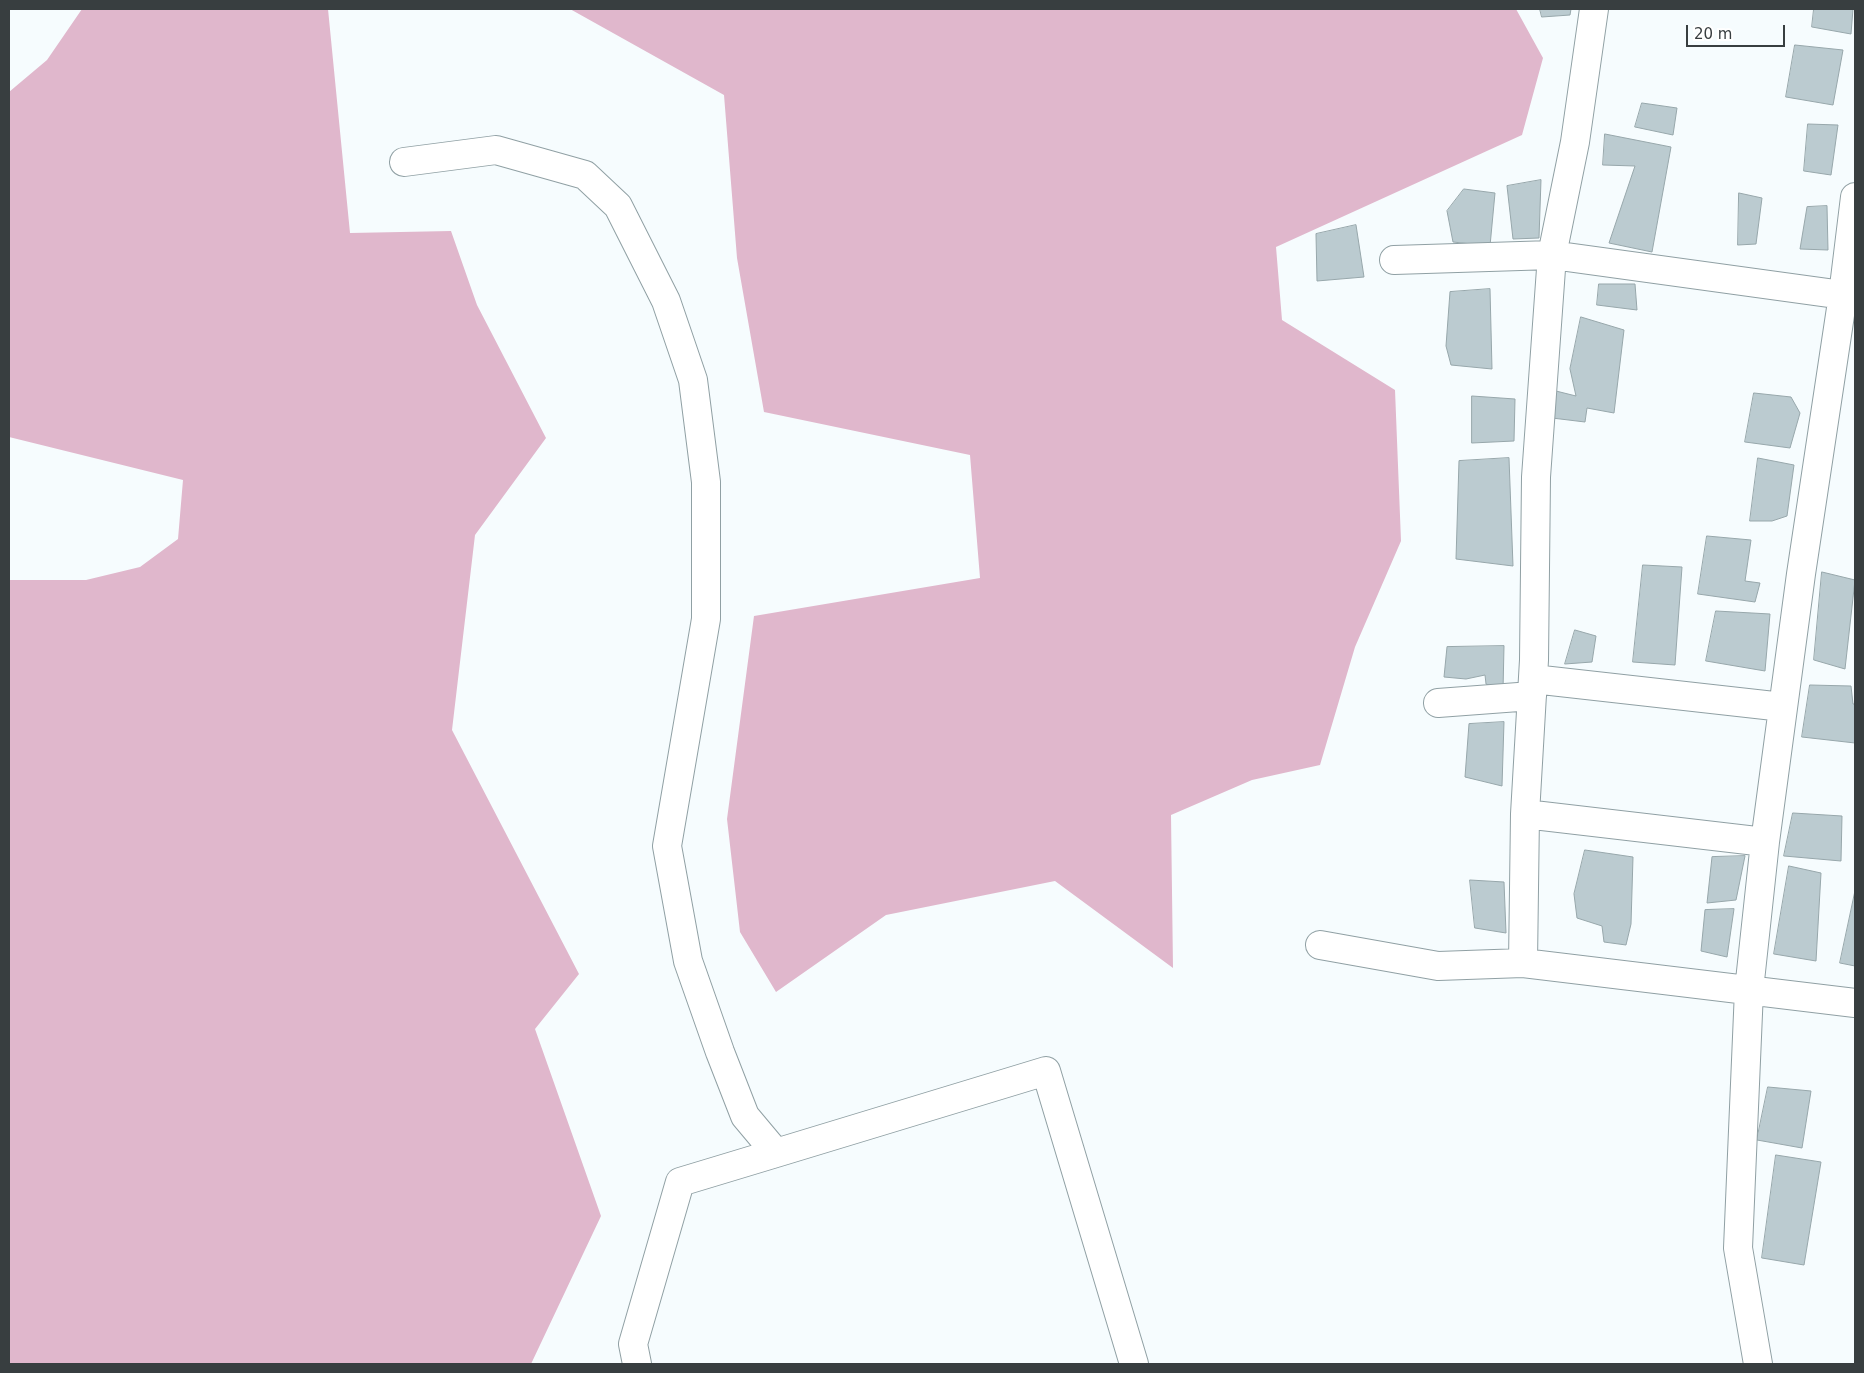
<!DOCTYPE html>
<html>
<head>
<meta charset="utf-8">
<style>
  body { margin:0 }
  #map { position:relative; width:1864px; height:1373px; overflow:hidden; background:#f6fcfe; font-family:"DejaVu Sans",sans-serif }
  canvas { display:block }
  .frame { position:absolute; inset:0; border:10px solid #383e40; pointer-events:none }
  .scale { position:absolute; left:1686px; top:25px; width:99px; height:22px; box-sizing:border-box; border:2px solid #383e40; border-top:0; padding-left:6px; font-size:15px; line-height:18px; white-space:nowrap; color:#383e40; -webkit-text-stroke:4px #fff; paint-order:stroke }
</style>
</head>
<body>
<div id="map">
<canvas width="1864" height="1373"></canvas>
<div class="frame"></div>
<div class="scale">20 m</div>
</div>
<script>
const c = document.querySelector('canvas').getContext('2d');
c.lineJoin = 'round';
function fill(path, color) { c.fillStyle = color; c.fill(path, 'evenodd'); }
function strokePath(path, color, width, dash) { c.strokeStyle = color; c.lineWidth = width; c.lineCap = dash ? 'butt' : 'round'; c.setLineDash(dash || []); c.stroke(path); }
fill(new Path2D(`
  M82,9h246l22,224 101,-2 26,74 69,133 -71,97 -23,195 127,244 -44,55 66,187 -70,148h-522v-784h77l54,-13 38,-28 5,-59 -174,-43v-345l38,-32z
  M570,9h946l27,49 -21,77 -246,112 6,73 113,70 6,151 -46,106 -35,118 -68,15 -81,35 2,153 -118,-87 -169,34 -110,77 -36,-60 -13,-113 27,-203 226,-38 -10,-123 -206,-43 -27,-154 -13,-163z`), '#e0b7cc');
const building = new Path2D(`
  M1540,9h31l-1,6 -28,2z
  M1814,9h39l-2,25 -39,-7z
  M1795,45l48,5 -10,55 -47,-8z
  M1642,103l35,5 -4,27 -38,-8z
  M1808,124l30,1 -7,50 -27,-4z
  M1605,134l66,13 -19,105 -43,-9 26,-77 -32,-1z
  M1541,180l-2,58 -26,1 -6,-53z
  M1464,189l31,4 -5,53 -37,-4 -6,-31z
  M1739,193l23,5 -6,46 -18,1z
  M1827,206l1,44 -28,-1 7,-42z
  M1356,225l8,52 -47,4 -1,-47z
  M1599,284h36l2,26 -40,-5z
  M1490,289l2,80 -41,-4 -5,-19 4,-54z
  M1581,317l43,13 -10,83 -27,-5 -2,14 -33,-4 4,-27 20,5 -6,-27z
  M1754,393l37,4 9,16 -10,35 -45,-6z
  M1472,396l43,3 -1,42 -42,2z
  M1509,458l4,108 -57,-7 3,-98z
  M1758,458l36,7 -7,51 -15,5h-22z
  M1707,536l44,4 -6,41 15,2 -5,19 -57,-8z
  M1643,565l39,2 -7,98 -42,-3z
  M1822,572l33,8 -10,89 -31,-9z
  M1716,611l54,3 -5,57 -59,-10z
  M1575,630l21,6 -4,26 -27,2z
  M1504,646l-1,45 -17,-7 -1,-9 -19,4 -22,-2 3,-30z
  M1810,685l41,1 2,18h2v39l-53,-6z
  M1504,722l-2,64 -37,-9 4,-53z
  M1793,813l49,3 -1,45 -57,-5z
  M1585,850l48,7 -2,67 -5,21 -22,-3 -2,-16 -25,-8 -3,-24z
  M1745,856l-9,44 -29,3 5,-46z
  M1789,866l32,7 -5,88 -42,-7z
  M1470,880l34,2 2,51 -31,-5z
  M1855,891v75l-15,-3z
  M1734,909l-7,48 -26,-6 4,-41z
  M1768,1087l43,4 -9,57 -45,-8z
  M1776,1155l45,7 -17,103 -42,-7z`);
fill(building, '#bbcbd0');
strokePath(building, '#97a7ab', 1);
const minor = new Path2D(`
  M404,162l92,-12 89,25 33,31 48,95 27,79 13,102v137l-39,227 21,115 32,91 25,64 31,37 270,-82 88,293
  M1394,260l158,-5 291,40
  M1533,679l250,28
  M1438,703l94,-7
  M1525,814l240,28
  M1320,945l118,21 85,-3 332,40
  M1523,963l2,-149 9,-154 2,-183 16,-222 23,-113 19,-133
  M637,1364l-4,-20 47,-162 96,-29
  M1758,1364l-20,-116 11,-258 16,-148 36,-268 42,-279 12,-98`);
strokePath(minor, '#90a0a4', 30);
strokePath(minor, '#fff', 28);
</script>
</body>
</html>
